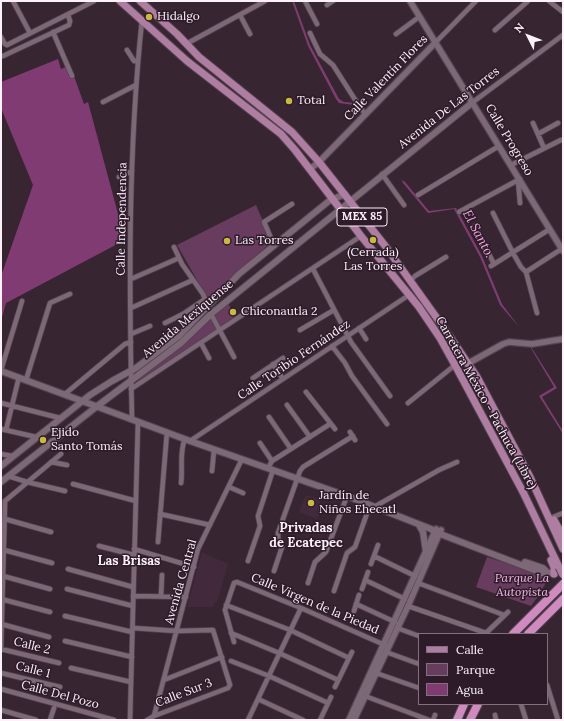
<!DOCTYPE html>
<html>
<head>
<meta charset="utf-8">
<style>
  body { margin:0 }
  #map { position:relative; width:564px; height:721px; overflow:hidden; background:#372532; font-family:Lora,serif }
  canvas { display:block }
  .frame { position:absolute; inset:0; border:2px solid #fdf1fa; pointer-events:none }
  .legend { position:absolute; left:418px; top:633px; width:130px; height:72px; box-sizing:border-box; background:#2d1b29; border:1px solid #80717d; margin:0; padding:5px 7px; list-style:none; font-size:12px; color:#fdf1fa }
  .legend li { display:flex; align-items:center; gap:8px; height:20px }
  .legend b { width:20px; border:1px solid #80717d }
  .north { position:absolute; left:508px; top:16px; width:40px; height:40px; -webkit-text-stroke:3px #2d1b29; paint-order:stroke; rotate:312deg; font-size:11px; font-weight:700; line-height:16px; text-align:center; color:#fdf1fa }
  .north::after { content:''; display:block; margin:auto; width:14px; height:18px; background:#fdf1fa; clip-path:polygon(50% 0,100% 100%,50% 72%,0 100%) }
</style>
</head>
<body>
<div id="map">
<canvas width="564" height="721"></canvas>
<div class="frame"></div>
<ul class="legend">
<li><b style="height:5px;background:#af7ca2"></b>Calle</li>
<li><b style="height:11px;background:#673c5e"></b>Parque</li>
<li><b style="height:11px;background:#803c72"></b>Agua</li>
</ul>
<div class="north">N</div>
</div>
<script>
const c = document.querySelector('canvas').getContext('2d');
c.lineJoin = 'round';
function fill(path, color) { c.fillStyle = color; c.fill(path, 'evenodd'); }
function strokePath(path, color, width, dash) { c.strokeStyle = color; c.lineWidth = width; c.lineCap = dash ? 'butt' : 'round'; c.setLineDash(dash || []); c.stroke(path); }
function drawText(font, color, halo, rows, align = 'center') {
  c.font = font + ' Lora,serif'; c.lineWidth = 3; c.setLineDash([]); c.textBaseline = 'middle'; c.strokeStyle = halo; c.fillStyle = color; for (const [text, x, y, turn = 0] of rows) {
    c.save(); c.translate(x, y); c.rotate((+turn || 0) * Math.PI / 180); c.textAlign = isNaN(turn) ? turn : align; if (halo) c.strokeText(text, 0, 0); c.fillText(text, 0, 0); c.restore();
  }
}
fill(new Path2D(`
  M306,495l13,4 3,9 -5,11 -18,-7z
  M202,552l26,12 -11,38h-2l-2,5h-26z`), '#422a3c');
fill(new Path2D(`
  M256,205l16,37 -34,29 -29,30 -32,-56z
  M228,303l7,14 -98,67 -1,-1 4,-5 42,-33 29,-29z
  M487,557l62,20 -10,18 -8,11 -55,-19z`), '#673c5e');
fill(new Path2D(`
  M292,1h2l16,44 29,54 5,3 12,1 5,8 -7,-6 -15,-2 -3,-4 -28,-53z
  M58,59l3,10 9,-4 14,39 4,-2 37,138 -119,63 -5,18v-45l32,-91 -32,-77v-26z
  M402,180l3,2 24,29 27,-3 26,48 20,48 17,23 -19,-22 -20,-48 -26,-48 -26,4 -25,-30z
  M529,345l4,5 24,38 -15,9 21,34v3l-24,-38 15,-9z`), '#803c72');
const minor = new Path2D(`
  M13,1l17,32
  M305,1l12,23
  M549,1l14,11
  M327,5l6,-4
  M240,15l10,19
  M495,30l33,-29
  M53,32l19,44
  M310,33l10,21 13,11 21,33 11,16
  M396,34l23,-17
  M1,37l4,7 2,1 87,-44
  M435,43l41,-42
  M186,44l79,-43
  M127,50l7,11h3
  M3,56l66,-31 1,-4 -2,-6
  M103,102l33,-17
  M473,102l90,-67
  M533,123l11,25
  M538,134l20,-11
  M511,165l50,-25
  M382,174l22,31
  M119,177l13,-6
  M518,179l2,24
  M418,195l81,-49
  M459,212l61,-33
  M493,213l20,40 8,14 5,5 11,41
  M475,226l19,38
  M274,245l-10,-23 28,-18
  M174,247l8,17 21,30 8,20 23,43
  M491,266l59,-37
  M313,269l38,73 39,54
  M526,272l37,-24
  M131,279l48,-21
  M410,281l5,-5 31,-19
  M131,308l62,-28
  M165,323l18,-9 22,-15
  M359,328l7,11
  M300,330l34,-20
  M131,334l19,-8
  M201,343l8,15
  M332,346l13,17 7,13 35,48
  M273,364l10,15
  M1,370l21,-69
  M253,378l30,-20
  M26,380l24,-77 20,-9
  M131,389l230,-153
  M306,392l29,37
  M65,394l60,-50 6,-2
  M1,403l59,15
  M408,403l47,-38
  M287,405l23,32
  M269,417l22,32
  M132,419c-3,-133 -4,-267 10,-399
  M1,429l35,8
  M6,430l13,-53
  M350,432l5,8
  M190,441l219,-146
  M260,443l12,18
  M1,454l11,2
  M51,462l16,3
  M268,468l4,-7 58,-37
  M212,471l2,-21
  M8,476l19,6 38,9
  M181,483c2,-14 -2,-31 4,-44
  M73,484l63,17
  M229,487l14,6
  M374,507l65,-37 18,-8
  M160,514l50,11
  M553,517l10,-4
  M5,519l46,13
  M158,542l9,-110
  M99,546l35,9
  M134,549l60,18
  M4,550l48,13
  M374,556l41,20
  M248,561l12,-35 -2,-10 15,-46
  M371,564l7,-19
  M68,569l65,18
  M274,571l8,-24 -4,-10v-4l22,-62 3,-4 50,-31
  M3,576l47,13
  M365,580l40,19
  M308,583l7,-21 11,-10 21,-56
  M418,583l86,32
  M67,589l66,17
  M362,589l6,-17
  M334,591l13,-38 8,-6 15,-42
  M133,596l53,1
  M161,596l1,-21
  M1,599l49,13
  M356,604l39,18
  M226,605l64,25 59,28
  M408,606l78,27
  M354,611l5,-16
  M65,616l67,16
  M1,624l48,13
  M133,628l44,3 36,-1 17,55 -2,3 -74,28 -7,4
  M397,628l22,8
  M231,633l48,20 59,27
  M485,634l23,-22
  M65,641l67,16
  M234,642l-9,-32 9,-27 3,-1 64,26 86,38
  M1,649l58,14
  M1,650l4,-149 56,-47
  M386,652l33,12
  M231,661l38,15 59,27
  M71,668l60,14
  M1,673l59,14
  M376,673l43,15
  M164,680l58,-23
  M547,685l11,35
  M335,687l17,-35
  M1,689l113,31
  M365,696l64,24
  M258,699l45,21
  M521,704l5,16
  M1,710l35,10
  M495,715l1,5
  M154,716l44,-167 44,-90
  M50,720l4,-12
  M130,720l8,-299
  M248,720l53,-112
  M320,720l11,-23
  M433,720l2,-5`);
const tertiary = new Path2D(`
  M410,1l153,250
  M310,169l9,-7 116,-119
  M467,364l36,-20 6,-2 23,2 31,-5
  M349,720l87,-191
  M354,720l54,-114 33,-76`);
const secondary = new Path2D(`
  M1,371l189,70 157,55 84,33 4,3 107,41c5,-1 10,1 15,-1
  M1,466l89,-71 22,-14 24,-13 43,-32 60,-62 90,-73 16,-7
  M1,482l95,-75 85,-64 30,-29 262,-212
  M419,525l4,7 3,20
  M525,562l18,6 4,4`);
const primary = new Path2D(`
  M120,1l67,60 94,73 14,16 66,86 58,71 21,31 15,27 68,127 36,75
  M140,1l37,33 22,23 93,75 27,30 67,85 58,81 33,49 53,100 33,72
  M554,520l9,16
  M551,560l3,7v7`);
const motorway = new Path2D(`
  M513,634l50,-50
  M528,634l35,-35
  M457,720l7,-16
  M470,720l8,-16`);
strokePath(minor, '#544450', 6);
strokePath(tertiary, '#544450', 8);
strokePath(secondary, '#544450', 8);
strokePath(primary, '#544450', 9);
strokePath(motorway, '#544450', 10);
strokePath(minor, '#7d6877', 4.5);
strokePath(tertiary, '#7d6877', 5.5);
strokePath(secondary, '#7d6877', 6);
strokePath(primary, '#af7ca2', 7);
strokePath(motorway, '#d08abf', 8);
const primaryBridge = new Path2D(`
  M559,567l4,8`);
strokePath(primaryBridge, '#544450', 9, []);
strokePath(primaryBridge, '#af7ca2', 7);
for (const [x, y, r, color] of [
  [149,17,4,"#c9ba3a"],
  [289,101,4,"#c9ba3a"],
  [373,240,4,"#c9ba3a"],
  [227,241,4,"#c9ba3a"],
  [233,312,4,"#c9ba3a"],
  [43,440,4,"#c9ba3a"],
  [311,503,4,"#c9ba3a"]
]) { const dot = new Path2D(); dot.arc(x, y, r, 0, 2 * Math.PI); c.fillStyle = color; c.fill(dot); strokePath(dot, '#2d1b29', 1.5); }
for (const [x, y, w] of [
  [362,217,50]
]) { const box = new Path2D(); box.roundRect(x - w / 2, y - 9, w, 18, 3); c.fillStyle = '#2d1b29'; c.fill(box); strokePath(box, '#fdf1fa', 1); }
drawText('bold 11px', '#fdf1fa', null, [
  ["MEX 85",362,217]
]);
drawText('12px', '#fdf1fa', '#2d1b29', [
  ["Hidalgo",157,17],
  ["Total",297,101],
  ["Las Torres",235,241],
  ["(Cerrada)",373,253,"center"],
  ["Las Torres",373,267,"center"],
  ["Chiconautla 2",241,312],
  ["Ejido",51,433],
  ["Santo Tomás",51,447],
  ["Jardín de",319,496],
  ["Niños Ehecatl",319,510]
], 'left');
drawText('12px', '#fdf1fa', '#2d1b29', [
  ["Calle Valentín Flores",386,78,-46],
  ["Avenida De Las Torres",449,108,-38],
  ["Calle Progreso",509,140,59],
  ["Calle Independencia",122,219,-89],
  ["Avenida Mexiquense",188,319,-40],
  ["Calle Toribio Fernández",294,360,-34],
  ["Carretera México - Pachuca (Libre)",486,403,61],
  ["Avenida Central",181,582,-74],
  ["Calle Virgen de la Piedad",315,604,23],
  ["Calle 2",32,646,14],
  ["Calle 1",33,670,14],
  ["Calle Sur 3",184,693,-21],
  ["Calle Del Pozo",60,695,15]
]);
drawText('italic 12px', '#f5bae6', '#2d1b29', [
  ["Parque La",522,579],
  ["Autopista",522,593]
]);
drawText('italic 13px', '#f8aae5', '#2d1b29', [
  ["El Santo.",478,234,62]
]);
drawText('bold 13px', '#fdf1fa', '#2d1b29', [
  ["Privadas",306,528],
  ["de Ecatepec",306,543],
  ["Las Brisas",129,561]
]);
</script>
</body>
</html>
